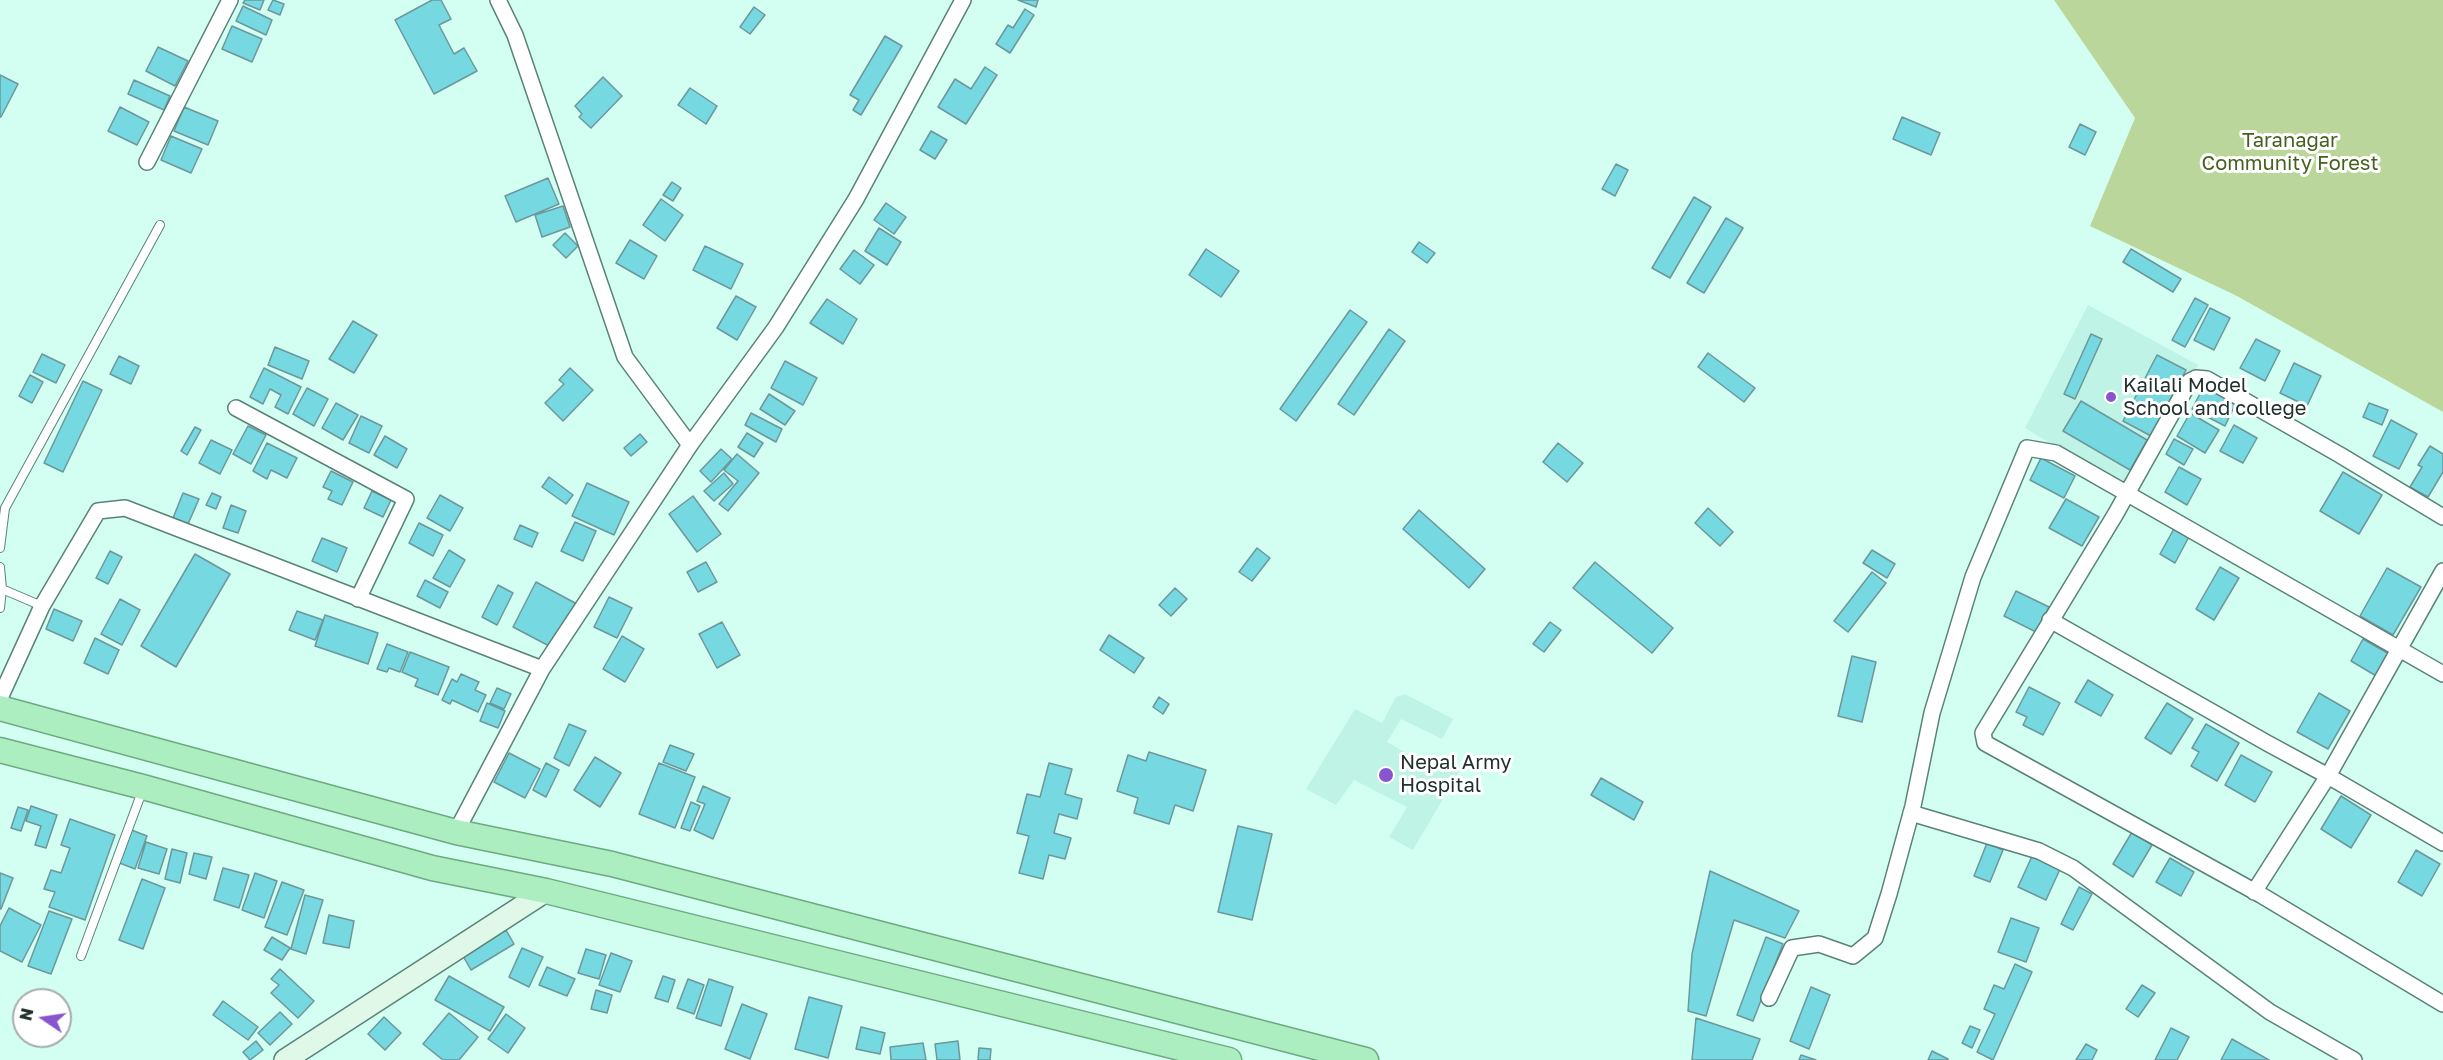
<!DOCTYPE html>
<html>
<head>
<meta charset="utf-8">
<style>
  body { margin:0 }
  #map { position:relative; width:2443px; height:1060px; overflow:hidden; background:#d3fff3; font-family:"Golos Text",sans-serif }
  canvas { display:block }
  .north { position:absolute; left:12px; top:988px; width:60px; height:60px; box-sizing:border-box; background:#fff; border:2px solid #a6adab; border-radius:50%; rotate:283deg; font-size:16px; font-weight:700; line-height:24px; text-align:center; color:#20312d }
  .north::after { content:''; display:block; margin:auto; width:21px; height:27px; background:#8855ce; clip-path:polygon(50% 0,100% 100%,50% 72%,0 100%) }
</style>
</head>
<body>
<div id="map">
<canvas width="2443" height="1060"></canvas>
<div class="north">N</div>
</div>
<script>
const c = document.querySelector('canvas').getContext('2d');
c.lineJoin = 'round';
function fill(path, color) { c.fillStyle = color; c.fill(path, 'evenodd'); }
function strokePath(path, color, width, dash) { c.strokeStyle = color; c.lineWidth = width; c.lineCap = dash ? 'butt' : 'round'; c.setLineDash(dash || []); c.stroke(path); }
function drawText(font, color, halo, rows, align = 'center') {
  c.font = font + ' "Golos Text",sans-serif'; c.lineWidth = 6; c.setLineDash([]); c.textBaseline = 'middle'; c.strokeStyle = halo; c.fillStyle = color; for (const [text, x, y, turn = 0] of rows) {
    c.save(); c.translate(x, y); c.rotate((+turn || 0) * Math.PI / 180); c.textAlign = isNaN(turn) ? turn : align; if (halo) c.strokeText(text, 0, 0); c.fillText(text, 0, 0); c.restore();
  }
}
fill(new Path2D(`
  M2088,305l110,60 -58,104 -16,18 -99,-59z
  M1405,694l48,25 -11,20 -41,-20 -14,23 40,23 9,-9 24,14 -47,80 -24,-13 18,-30 -53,-27 -18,25 -30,-16 49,-80 27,14 14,-26z`), '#bef3e5');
fill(new Path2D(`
  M2054,0h389v412l-206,-116 -147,-70 45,-108z`), '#bad69a');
const building = new Path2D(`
  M245,0h19l-4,10 -17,-7z
  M273,0l11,4 -4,11 -12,-5z
  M432,0h9l10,19 -12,6 15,29 10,-6 13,23 -43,23 -39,-74z
  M1018,0h20l-2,7z
  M243,6l29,14 -6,15 -30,-14z
  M754,7l11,8 -15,19 -10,-7z
  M1025,9l9,6 -24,38 -14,-9 12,-19 5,3z
  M232,26l30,13 -10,23 -30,-13z
  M885,36l17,10 -41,69 -8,-5 6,-10 -9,-5z
  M158,47l30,14 -13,25 -29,-15z
  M985,67l12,8 -31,49 -28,-17 17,-28 16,10z
  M0,75l18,9 -17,33h-1z
  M603,77l19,19 -31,32 -12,-11 3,-3 -7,-8z
  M134,80l36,16 -6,14 -36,-16z
  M690,88l27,18 -11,18 -28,-19z
  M120,107l29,15 -12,23 -29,-14z
  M184,107l34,14 -10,24 -34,-14z
  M1902,117l38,16 -9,22 -38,-16z
  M2080,124l16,8 -11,23 -16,-8z
  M931,131l16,9 -12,19 -15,-9z
  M171,136l31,13 -11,24 -30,-13z
  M1616,164l12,6 -13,26 -13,-7z
  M548,178l11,26 -43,18 -11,-26z
  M672,182l9,6 -8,13 -10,-6z
  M1694,197l17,10 -41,71 -18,-10z
  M661,199l22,16 -18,26 -22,-16z
  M886,203l20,14 -12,17 -20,-14z
  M563,206l7,21 -28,10 -7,-22z
  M1726,218l17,10 -39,65 -17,-10z
  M879,228l22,14 -14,23 -22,-14z
  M565,233l13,13 -12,12 -13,-13z
  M630,240l27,16 -13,23 -28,-16z
  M1419,242l16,11 -8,10 -15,-11z
  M705,246l38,18 -12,25 -38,-19z
  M1206,249l33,22 -18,26 -32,-22z
  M2131,249l50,30 -8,13 -50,-30z
  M854,250l20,15 -14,19 -20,-15z
  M736,296l20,11 -19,33 -20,-12z
  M2195,298l13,7 -23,42 -13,-7z
  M827,299l30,20 -14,25 -33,-21z
  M2210,308l20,10 -16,32 -20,-10z
  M1350,310l17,12 -71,99 -16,-12z
  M353,321l24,14 -23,38 -25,-14z
  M1389,329l16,12 -51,74 -16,-11z
  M2091,334l11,5 -27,60 -11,-5z
  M2256,339l24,12 -15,30 -25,-13z
  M275,347l34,14 -7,18 -34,-14z
  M1708,353l47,35 -11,14 -46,-35z
  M42,354l23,11 -9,18 -23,-11z
  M2157,355l29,15 -35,66 -28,-15z
  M119,356l20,10 -8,18 -21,-10z
  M785,361l32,17 -14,27 -32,-17z
  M2294,363l27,13 -14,30 -27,-13z
  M264,368l37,19 -13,27 -13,-7 6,-12 -11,-6 -7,15 -13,-7z
  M570,368l23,22 -30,31 -18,-18 19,-19 -5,-4z
  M30,375l13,7 -11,21 -13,-7z
  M83,381l19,9 -39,82 -19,-9z
  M2204,386l32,17 -11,23 -33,-17z
  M307,388l21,11 -14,27 -21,-12z
  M769,394l26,17 -10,14 -25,-16z
  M2081,401l66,39 -17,30 -67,-39z
  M336,403l22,12 -15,25 -21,-12z
  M2369,403l19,7 -6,15 -19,-8z
  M751,413l31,16 -6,13 -31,-17z
  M2190,413l29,17 -14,23 -28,-17z
  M361,416l21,10 -13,27 -20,-10z
  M2391,420l26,14 -18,35 -26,-13z
  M2234,425l23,13 -14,25 -23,-12z
  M248,426l18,9 -15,29 -18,-10z
  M195,427l6,3 -14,25 -6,-4z
  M747,433l16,10 -9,14 -16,-10z
  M640,434l7,8 -16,14 -7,-8z
  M385,436l22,13 -10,19 -23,-13z
  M2174,439l19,10 -9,16 -18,-11z
  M211,440l21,10 -12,24 -21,-11z
  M267,443l30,15 -10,20 -16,-8 -4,9 -14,-8z
  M1558,443l25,20 -16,19 -24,-20z
  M2430,446l13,8v18l-15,25 -18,-10 12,-20 -4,-2z
  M721,449l11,10 -21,23 -11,-11z
  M737,454l22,19 -31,38 -9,-7 19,-23 -14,-11z
  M2041,458l34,18 -11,22 -34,-18z
  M2179,467l22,12 -14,26 -22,-13z
  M331,471l22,11 -11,23 -14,-6 4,-8 -9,-4z
  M2343,472l39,23 -23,39 -39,-23z
  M724,473l9,11 -19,17 -10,-10z
  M549,477l24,18 -7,9 -24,-17z
  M587,483l42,19 -15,33 -42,-19z
  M372,491l19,9 -8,17 -19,-9z
  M183,493l16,6 -11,25 -15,-6z
  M212,493l9,4 -5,12 -10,-4z
  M440,495l23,13 -13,23 -23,-13z
  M693,496l28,38 -24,18 -28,-38z
  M2066,499l33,18 -17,29 -33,-18z
  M231,505l15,6 -8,22 -15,-5z
  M1708,508l25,24 -13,14 -25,-23z
  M1419,510l66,59 -16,19 -66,-59z
  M575,522l21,9 -13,30 -22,-10z
  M419,523l24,12 -10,21 -24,-13z
  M520,525l18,8 -6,14 -18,-8z
  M2176,525l15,8 -16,30 -15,-9z
  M322,538l25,10 -10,24 -25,-11z
  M1257,548l13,10 -18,23 -13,-9z
  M449,550l16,10 -15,27 -17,-9z
  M1872,550l23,14 -8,14 -24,-15z
  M110,551l12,6 -14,27 -12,-6z
  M195,554l35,20 -54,93 -35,-21z
  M706,562l11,20 -19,10 -11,-20z
  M1595,562l78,66 -21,25 -79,-65z
  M2220,567l19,11 -25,42 -18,-11z
  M2387,568l34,19 -28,48 -33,-19z
  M1872,572l14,11 -38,49 -14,-11z
  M425,580l23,12 -8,16 -23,-12z
  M536,582l41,22 -24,44 -40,-21z
  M498,585l15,8 -16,32 -15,-8z
  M1175,588l12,11 -16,17 -12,-11z
  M2016,591l33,16 -13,25 -32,-16z
  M609,597l23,11 -15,30 -23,-11z
  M120,599l20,11 -18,35 -21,-11z
  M54,609l28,12 -9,20 -27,-12z
  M297,611l26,9 -8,20 -26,-10z
  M325,615l53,18 -10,31 -53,-18z
  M722,622l18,33 -23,13 -18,-34z
  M1550,622l11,8 -17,22 -11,-8z
  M1109,635l35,23 -10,15 -34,-23z
  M622,636l22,13 -19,33 -22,-13z
  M95,638l24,12 -11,24 -24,-11z
  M2363,639l28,16 -13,22 -27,-16z
  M387,644l21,8 -8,20 -11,-4 -2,4 -10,-3z
  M410,652l39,15 -11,28 -23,-9 3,-7 -16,-7z
  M1852,656l24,6 -14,60 -24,-6z
  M461,674l18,8 -4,8 11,5 -8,17 -26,-12 -2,4 -8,-4 10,-21 5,3z
  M2088,680l25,15 -12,21 -26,-14z
  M2029,687l31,16 -17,32 -20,-10 4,-8 -11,-5z
  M497,688l14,6 -7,15 -14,-6z
  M2319,693l31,18 -22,38 -31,-17z
  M1159,697l10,7 -6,10 -10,-7z
  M487,703l18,8 -7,17 -18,-7z
  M2167,703l26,16 -22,35 -26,-16z
  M569,724l17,7 -17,35 -15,-8z
  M2206,724l33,19 -22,38 -26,-15 8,-14 -7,-4z
  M670,745l24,9 -8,17 -23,-9z
  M1149,752l57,18 -13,41 -18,-6 -6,19 -35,-11 4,-15 -21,-7 11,-36 18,6z
  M509,753l31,16 -15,29 -31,-16z
  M2241,755l31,17 -17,30 -30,-17z
  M595,757l26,16 -21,34 -26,-17z
  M546,763l13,7 -13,27 -13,-7z
  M659,763l36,14 -20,51 -36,-14z
  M1049,763l23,6 -7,25 17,5 -5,20 -18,-5 -5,19 17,5 -6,21 -16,-4 -6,24 -24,-6 10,-37 -12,-3 10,-39 13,3z
  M1601,778l42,24 -9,18 -43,-25z
  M703,786l27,12 -17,41 -19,-9 11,-26 -8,-3z
  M2341,796l30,19 -20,33 -30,-19z
  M691,802l9,4 -10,25 -9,-3z
  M31,806l26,9 -11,33 -11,-3 6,-19 -15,-5z
  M18,807l10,3 -7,21 -10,-3z
  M70,819l45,16 -30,85 -36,-13 6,-15 -11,-3 7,-19 10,3 9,-25 -9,-3z
  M1238,826l34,8 -20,86 -34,-8z
  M129,829l18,7 -12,33 -18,-7z
  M2132,832l20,13 -19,32 -20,-13z
  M146,842l21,7 -8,25 -21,-6z
  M1987,843l16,7 -13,32 -16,-6z
  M172,849l15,4 -7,30 -15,-4z
  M2416,850l24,14 -18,32 -24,-14z
  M194,853l18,4 -6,22 -17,-5z
  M2033,854l28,13 -15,33 -28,-13z
  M2170,858l24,14 -13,24 -25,-14z
  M223,868l26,7 -10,33 -25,-8z
  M1710,871l89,40 -14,27 -51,-18 -28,96 -18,-5 4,-57z
  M0,873l13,5 -12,31h-1z
  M255,873l22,8 -13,37 -22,-8z
  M142,879l23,9 -22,61 -24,-9z
  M282,882l22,8 -17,45 -22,-8z
  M2079,887l13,7 -19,36 -12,-6z
  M305,895l18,5 -17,54 -15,-5z
  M9,908l32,17 -19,37 -22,-11v-25z
  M49,911l23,8 -21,55 -23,-8z
  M329,915l25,6 -5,27 -26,-5z
  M2011,918l28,10 -13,34 -28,-10z
  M506,930l8,14 -43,26 -8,-14z
  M272,937l18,11 -8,12 -18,-10z
  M1766,937l17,7 -30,77 -16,-6z
  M522,948l21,9 -14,30 -20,-10z
  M586,949l20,6 -7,24 -21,-6z
  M611,953l21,8 -12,31 -21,-7z
  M2015,964l17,8 -39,88 -16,-8 18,-38 -11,-5 10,-24 10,4z
  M547,967l28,12 -8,17 -28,-11z
  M280,969l34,32 -16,17 -27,-25 8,-8 -8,-6z
  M449,976l55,31 -14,24 -55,-31z
  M663,976l12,4 -7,22 -13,-4z
  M688,979l16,6 -10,29 -17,-6z
  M709,979l24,8 -12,39 -25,-8z
  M2142,985l13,8 -17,24 -12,-8z
  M1811,987l19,8 -21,54 -19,-8z
  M596,990l16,5 -5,18 -16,-4z
  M809,997l33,9 -14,52 -33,-9z
  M223,1001l35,26 -10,13 -35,-25z
  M742,1004l25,10 -17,45 -25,-10z
  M280,1012l12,12 -22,21 -12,-12z
  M449,1013l29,24 -19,23h-16l-20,-16z
  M506,1014l19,14 -17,25 -20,-14z
  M384,1017l17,16 -16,17 -17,-16z
  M1696,1018l64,21 -8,21h-60z
  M1970,1026l10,4 -8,18 -10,-5z
  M861,1027l24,6 -5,21 -24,-5z
  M2171,1028l18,9 -12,23h-22z
  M2232,1039l37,21h-48z
  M256,1041l7,9 -13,10 -7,-8z
  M958,1041l2,19h-23l-2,-16z
  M923,1043l3,17h-35l-1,-13z
  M2086,1044l11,6 -5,10h-16z
  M979,1048l12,1 -1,11h-12z
  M1932,1051l16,8v1h-20z
  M1801,1055l15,5h-17z`);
fill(building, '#76d8e0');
strokePath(building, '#6c989b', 1.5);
const service = new Path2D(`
  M0,548l5,-40 155,-283
  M0,567l2,22 -2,19
  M2,589l40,17
  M81,956l62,-167`);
const minor = new Path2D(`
  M498,0l17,35 110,322 65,88
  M147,162l83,-162
  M236,408l170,91 -48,100
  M2443,517l-103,-62 -133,-76 -11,-1 -6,3 -75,134 -132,218 2,10 276,152 182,109
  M2050,620l217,123 61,33 115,67
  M0,698l42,-92 56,-95 27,-3 417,161
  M1911,813l128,38 34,17 197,144 84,48
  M456,832l86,-163 148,-224 86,-118 80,-128 107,-199
  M2254,892l74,-116 115,-205
  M1769,998l23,-50 27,-4 34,12 22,-18 14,-44 24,-88 19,-93 41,-136 54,-129 29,5 387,221`);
const secondary = new Path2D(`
  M285,1060l261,-169`);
const trunk = new Path2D(`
  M0,708l456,124 156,32 754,196
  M0,750l143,37 289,81 114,23 683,169`);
strokePath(service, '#598278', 10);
strokePath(minor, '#598278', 18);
strokePath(secondary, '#598278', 24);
strokePath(trunk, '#6ea982', 27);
strokePath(service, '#fff', 8);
strokePath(minor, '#fff', 15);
strokePath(secondary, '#e0f8e7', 21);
strokePath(trunk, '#aceec0', 24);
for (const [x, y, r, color] of [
  [2111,397,6,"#8855ce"],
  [1386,775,8,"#8855ce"]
]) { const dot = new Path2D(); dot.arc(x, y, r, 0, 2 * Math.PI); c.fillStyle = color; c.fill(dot); strokePath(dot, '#fff', 2); }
drawText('20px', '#46611e', '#fff', [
  ["Taranagar",2290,141],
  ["Community Forest",2290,164]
]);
drawText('20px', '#20312d', '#fff', [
  ["Kailali Model",2123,386],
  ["School and college",2123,409],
  ["Nepal Army",1400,763],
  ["Hospital",1400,786]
], 'left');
</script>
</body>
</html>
